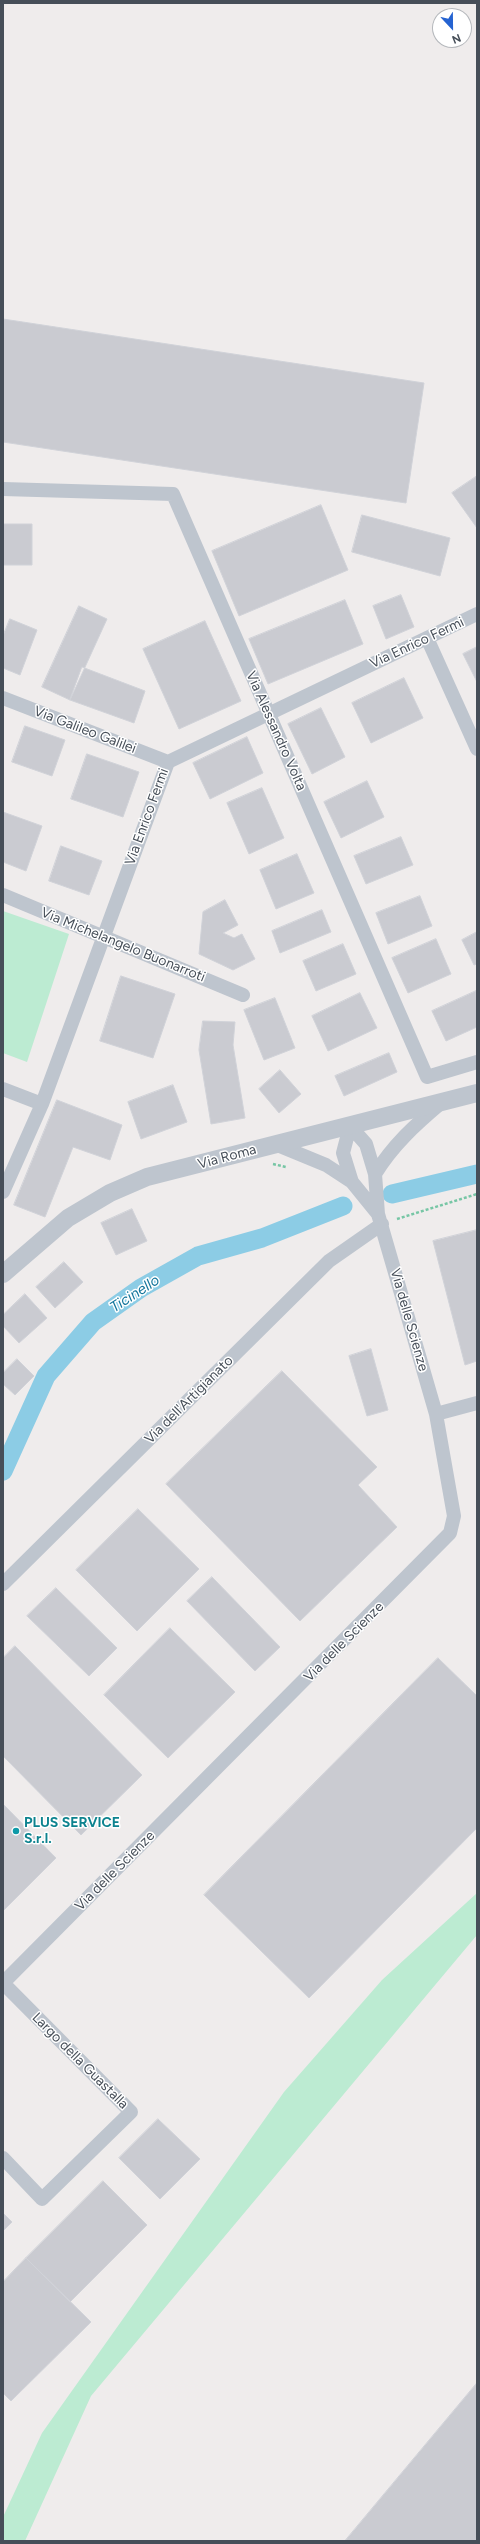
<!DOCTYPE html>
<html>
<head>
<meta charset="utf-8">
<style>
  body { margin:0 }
  #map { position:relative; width:480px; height:2544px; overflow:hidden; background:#efecec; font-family:Figtree,sans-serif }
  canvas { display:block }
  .frame { position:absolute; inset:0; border:4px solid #464e58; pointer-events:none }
  .north { position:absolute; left:432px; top:8px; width:40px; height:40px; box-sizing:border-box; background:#fff; border:1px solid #b5b8bc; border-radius:50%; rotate:158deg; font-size:11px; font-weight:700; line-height:16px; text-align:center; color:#464e58 }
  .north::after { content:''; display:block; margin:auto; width:14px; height:18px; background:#2563d1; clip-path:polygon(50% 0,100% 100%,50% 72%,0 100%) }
</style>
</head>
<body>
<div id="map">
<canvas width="480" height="2544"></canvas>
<div class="frame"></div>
<div class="north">N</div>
</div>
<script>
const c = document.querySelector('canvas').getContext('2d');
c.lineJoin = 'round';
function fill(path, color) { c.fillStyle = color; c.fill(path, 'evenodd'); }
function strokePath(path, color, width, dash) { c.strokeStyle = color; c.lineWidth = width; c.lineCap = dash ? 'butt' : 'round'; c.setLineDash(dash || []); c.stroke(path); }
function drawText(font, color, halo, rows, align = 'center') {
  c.font = font + ' Figtree,sans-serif'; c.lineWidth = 3; c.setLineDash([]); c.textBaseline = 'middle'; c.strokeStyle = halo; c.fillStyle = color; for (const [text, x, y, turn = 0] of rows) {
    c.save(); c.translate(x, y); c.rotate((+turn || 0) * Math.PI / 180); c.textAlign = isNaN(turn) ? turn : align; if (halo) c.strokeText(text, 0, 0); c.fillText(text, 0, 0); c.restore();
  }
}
fill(new Path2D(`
  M3,911l66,23 -42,128 -24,-9z
  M477,1893v42l-386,461 -66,145h-22v-24l39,-84 242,-341 98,-112z`), '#bcebd2');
strokePath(new Path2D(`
  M392,1194l85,-20
  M3,1471l43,-95 47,-54 48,-34 57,-32 64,-18 81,-32`), '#8ccce5', 19);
const building = new Path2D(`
  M3,319l421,64 -18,120 -403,-61z
  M477,476v52l-25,-35z
  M321,505l27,65 -109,46 -27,-65z
  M362,515l88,23 -10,38 -88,-24z
  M3,524h29v41h-29z
  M401,595l13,32 -28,12 -13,-33z
  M345,600l18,44 -95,40 -19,-45z
  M79,606l28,13 -37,81 -28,-13z
  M10,619l27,11 -17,45 -17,-7v-32z
  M205,621l36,80 -62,28 -36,-80z
  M477,647v35l-14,-28z
  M82,667l63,24 -11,32 -64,-23z
  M404,678l19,40 -52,25 -19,-40z
  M321,708l24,49 -33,17 -24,-50z
  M25,726l40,14 -13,36 -40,-14z
  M247,737l16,36 -53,26 -17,-36z
  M87,754l52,18 -16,45 -52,-18z
  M367,781l17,36 -43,21 -17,-36z
  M262,788l22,50 -35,16 -22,-51z
  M3,812l39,14 -16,45 -23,-9z
  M401,837l12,28 -47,19 -12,-28z
  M61,846l41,15 -13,34 -40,-14z
  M297,854l17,39 -38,16 -16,-39z
  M420,896l12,30 -44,18 -12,-31z
  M225,900l13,25 -15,8 11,5 8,-4 13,25 -22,11 -34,-16 4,-42z
  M322,910l9,22 -51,21 -8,-22z
  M477,932v32l-3,1 -12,-25z
  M436,939l15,35 -43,19 -16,-35z
  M343,944l13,30 -40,17 -13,-30z
  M121,976l54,18 -22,64 -53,-17z
  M476,991l1,36 -31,14 -14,-30z
  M360,993l17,35 -49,23 -16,-35z
  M275,998l20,50 -31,12 -20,-50z
  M203,1021l32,1 -2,23 12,73 -34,6 -12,-74z
  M389,1053l8,19 -53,24 -9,-20z
  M280,1070l21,24 -22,19 -20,-24z
  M173,1085l14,37 -46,17 -13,-37z
  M57,1100l65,25 -12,35 -37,-13 -28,70 -31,-12z
  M132,1209l15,32 -31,14 -15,-32z
  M477,1230v131l-12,4 -32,-124z
  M64,1262l19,20 -28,26 -19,-21z
  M25,1294l22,24 -28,25 -16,-17v-11z
  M371,1349l17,61 -21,6 -18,-60z
  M17,1359l17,17 -19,19 -12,-11v-11z
  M282,1371l95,96 -19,18 39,42 -97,94 -134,-137z
  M138,1509l61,60 -62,62 -61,-61z
  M212,1577l68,70 -25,24 -68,-70z
  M56,1588l61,60 -28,28 -62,-60z
  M170,1628l65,64 -67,66 -64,-63z
  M15,1646l127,129 -61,60 -78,-79v-98z
  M438,1658l39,38v132l-168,170 -105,-103z
  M3,1804l53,54 -53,53z
  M158,2119l42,40 -40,40 -41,-41z
  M103,2181l44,44 -77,77 -44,-44z
  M3,2213l9,9 -9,9z
  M26,2258l65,64 -80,79 -8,-8v-111z
  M477,2383v158h-132z`);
fill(building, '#cacbd1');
strokePath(building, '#d0d2d8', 1);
strokePath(new Path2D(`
  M273,1164l13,3
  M397,1219l80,-25`), '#77c6a5', 2.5, [3, 2]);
strokePath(new Path2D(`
  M3,489l170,5 254,583 50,-15
  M427,638l50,111
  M3,698l165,64
  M3,895l240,100
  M3,1089l39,15
  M350,1126l-7,27 9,29 26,32
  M275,1144l51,21 26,17
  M375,1174c18,-29 40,-49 66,-71
  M3,1192l39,-88 126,-342 309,-148
  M436,1414l41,-11
  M3,1584l326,-323 53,-37
  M3,1983l447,-450 4,-17 -18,-102 -58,-200 -3,-40 -9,-30 -16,-18
  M3,2158l39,41 89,-87 -128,-129`), '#bec5ce', 14);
strokePath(new Path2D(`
  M3,1274l65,-56 42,-25 37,-16 330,-84`), '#bec5ce', 18);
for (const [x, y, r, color] of [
  [16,1831,4,"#0f9aa8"]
]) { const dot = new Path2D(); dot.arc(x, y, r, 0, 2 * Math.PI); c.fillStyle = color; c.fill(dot); strokePath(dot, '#fff', 1.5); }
drawText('14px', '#464e58', '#fff', [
  ["Via Enrico Fermi",417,643,-25],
  ["Via Galileo Galilei",85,730,21],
  ["Via Alessandro Volta",276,731,66],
  ["Via Enrico Fermi",147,817,-70],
  ["Via Michelangelo Buonarroti",123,945,22],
  ["Via Roma",227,1157,-15],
  ["Via delle Scienze",409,1320,74],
  ["Via dell'Artigianato",189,1400,-45],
  ["Via delle Scienze",344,1642,-45],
  ["Via delle Scienze",115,1871,-45],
  ["Largo della Guastalla",80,2061,45]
]);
drawText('bold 14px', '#0d838f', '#fff', [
  ["PLUS SERVICE",24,1823],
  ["S.r.l.",24,1839]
], 'left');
drawText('italic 15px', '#15769c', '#fff', [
  ["Ticinello",135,1294,-33]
]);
</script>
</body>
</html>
